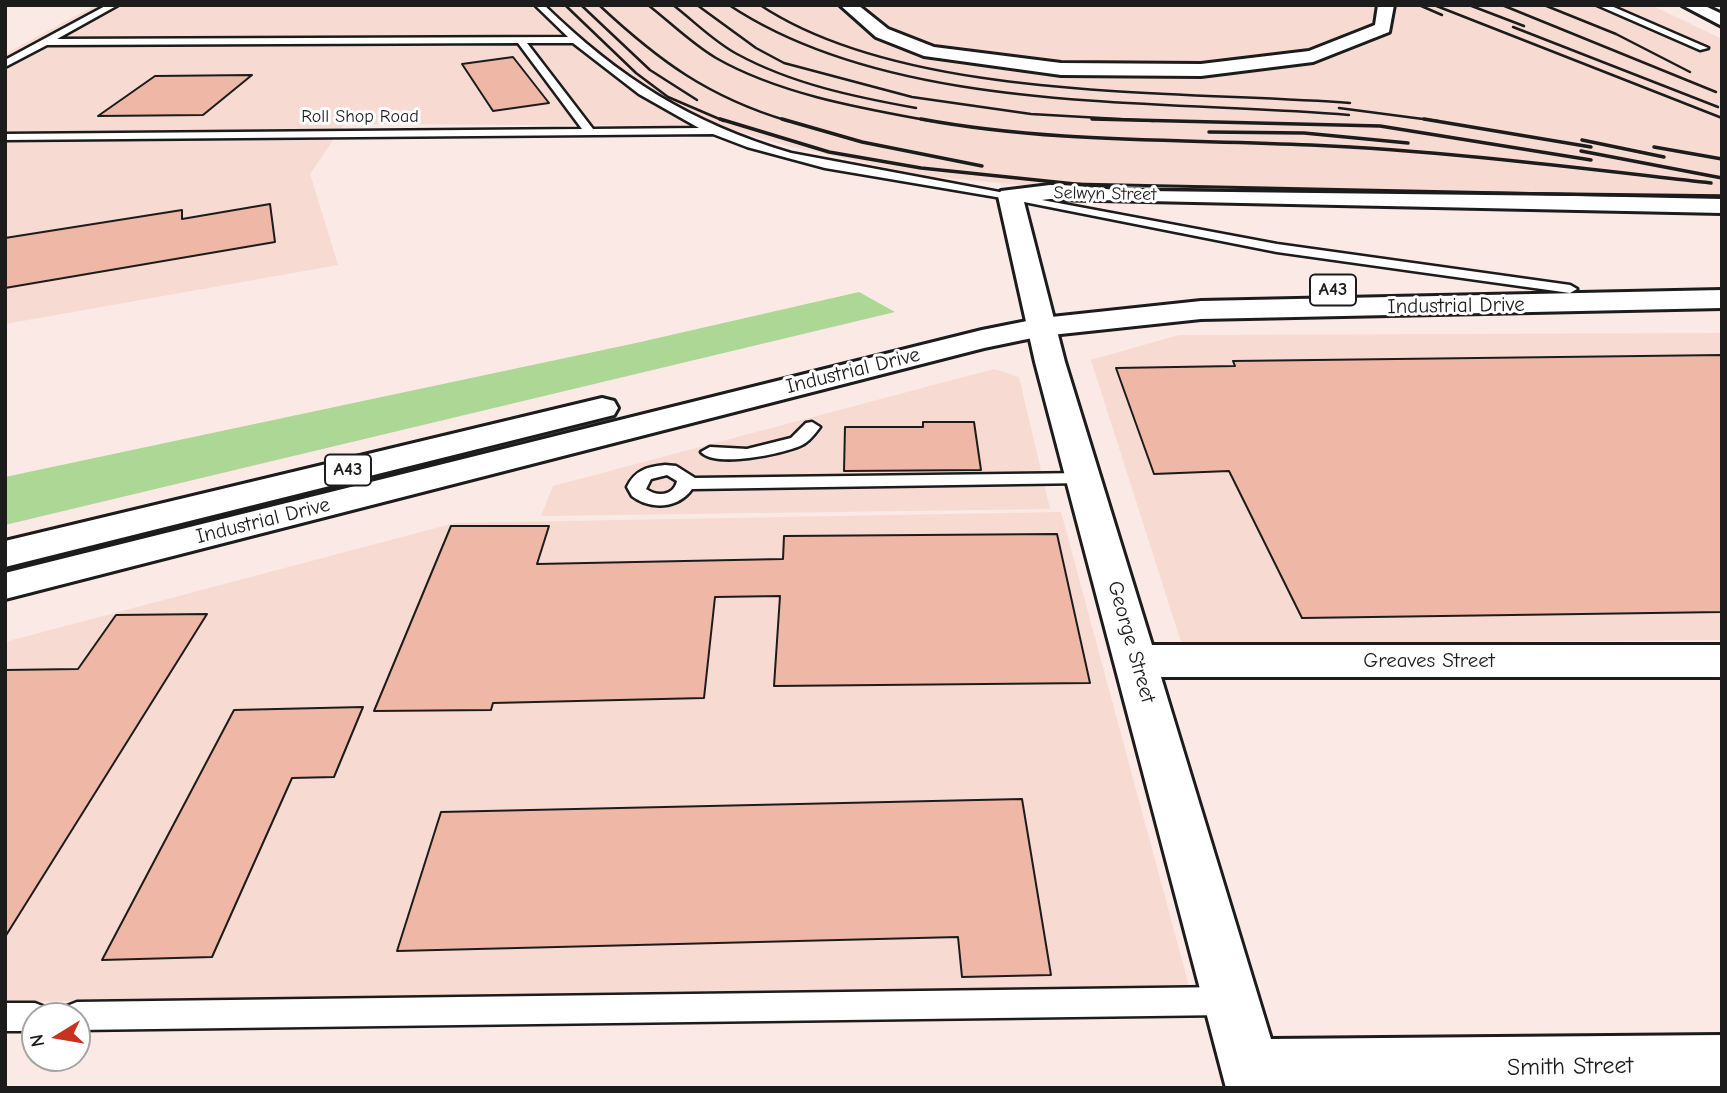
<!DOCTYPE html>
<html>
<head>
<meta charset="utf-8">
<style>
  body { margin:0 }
  #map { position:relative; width:1727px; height:1093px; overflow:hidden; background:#fae9e4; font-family:"Comic Neue",sans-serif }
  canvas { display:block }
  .frame { position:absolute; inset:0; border:7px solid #1c1c1c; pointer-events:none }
  .north { position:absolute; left:21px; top:1002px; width:70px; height:70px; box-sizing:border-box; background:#fff; border:2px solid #a4a4a4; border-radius:50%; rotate:259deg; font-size:19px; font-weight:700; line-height:28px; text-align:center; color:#1c1c1c }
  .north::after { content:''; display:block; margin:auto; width:24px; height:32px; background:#c8321e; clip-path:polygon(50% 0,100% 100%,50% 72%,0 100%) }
</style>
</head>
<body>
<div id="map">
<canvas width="1727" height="1093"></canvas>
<div class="frame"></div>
<div class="north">N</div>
</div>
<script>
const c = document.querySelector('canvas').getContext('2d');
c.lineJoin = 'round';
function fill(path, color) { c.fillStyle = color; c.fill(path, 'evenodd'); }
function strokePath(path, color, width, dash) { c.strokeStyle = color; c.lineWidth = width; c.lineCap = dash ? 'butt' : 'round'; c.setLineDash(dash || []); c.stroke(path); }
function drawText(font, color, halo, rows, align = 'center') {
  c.font = font + ' "Comic Neue",sans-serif'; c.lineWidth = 6; c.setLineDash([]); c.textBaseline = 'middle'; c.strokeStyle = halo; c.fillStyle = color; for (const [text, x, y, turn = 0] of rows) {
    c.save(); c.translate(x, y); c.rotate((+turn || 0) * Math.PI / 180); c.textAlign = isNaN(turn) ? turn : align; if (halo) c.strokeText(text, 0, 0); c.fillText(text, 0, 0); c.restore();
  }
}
fill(new Path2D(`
  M96,5h1555l71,34v162l-626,-9 -171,-16 -140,-31 -66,-19 -375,-2 -34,50 28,91 -333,59v-270z
  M1722,333v307l-540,5 -91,-285 88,-25z
  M994,369l25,8 31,132 -509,7 12,-30z
  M1061,512l128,474 -1184,16v-360l450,-119z`), '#f7dad1');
fill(new Path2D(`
  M859,292l36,20 -890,213v-48l631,-134z`), '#acd795');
fill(new Path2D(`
  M1664,5h13v1l-2,1z`), '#5f8b99');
const building = new Path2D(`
  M513,57l36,46 -56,8 -31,-47z
  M252,75l-49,40 -105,1 57,-40z
  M270,204l5,38 -270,46v-50l177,-28v9z
  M1722,355v257l-420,6 -73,-147 -75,3 -38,-106 119,-2 -2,-5z
  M923,422h51l7,48 -137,1 1,-44h78z
  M451,526h98l-12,38 246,-5 1,-23 273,-2 33,149 -316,3 6,-90 -65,1 -11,101 -211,5 -2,7 -117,1z
  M207,614l-202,323v-267l73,-1 38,-54z
  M363,707l-29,70 -42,1 -80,179 -110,3 132,-250z
  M1022,799l29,176 -89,2 -4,-40 -561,14 44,-139z`);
fill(building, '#efb7a6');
strokePath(building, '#1c1c1c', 2);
const service = new Path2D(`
  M107,5h11l-61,34 511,-2 -33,-32h9c75,73 146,118 247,148l486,91 293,41 7,4 -7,4 -293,-41 -263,-52 -189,-32 -78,-21 -34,-13 -708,6v-6l577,-5 -64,-86 -471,2 -42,22v-7zM527,43h46l66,51 60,34 -106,1z
  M1597,5h12l99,43 -8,2z
  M812,422l8,5c-5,7 -12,16 -20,19 -19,8 -84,22 -99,6l9,-5 37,2 44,-11 15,-15z
  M665,465l11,1 19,12 390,-5 9,5 -9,5 -393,6c-14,20 -42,21 -60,7l-5,-9c8,-17 20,-20 38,-22zM667,475l10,6c-3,15 -20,16 -31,8l5,-10z
  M1227,987l10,4 4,10 -4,10 -10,4 -1150,15v-14h-14l4,-10 10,-4z
  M5,1003h30l10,4 4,9h-14v15h-30z`);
const minor = new Path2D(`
  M840,5h18l30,24 46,18 127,16 140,1 108,-13 66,-26 3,-20h16l-5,27 -76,30 -112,14 -140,-1 -137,-19 -48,-19z
  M1050,185l672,14v14l-672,-14 -26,3 41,160 87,283h570v32h-561l110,362 451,-4v53h-496l-191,-726 -37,-166 3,-5z`);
const trunk = new Path2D(`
  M1682,5h21l19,9v12z
  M1722,290v18l-521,11 -159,17 -58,12 -979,251v-26l977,-243 60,-12 159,-17z
  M602,398l12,3 4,7 -4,7 -609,152v-26z`);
strokePath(service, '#1c1c1c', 5);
strokePath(minor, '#1c1c1c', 6);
strokePath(trunk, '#1c1c1c', 6);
fill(service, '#fff');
fill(minor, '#fff');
fill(trunk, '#fff');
strokePath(new Path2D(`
  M565,5l71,68 32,24 56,24
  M581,5l69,65 47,30
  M599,5c60,56 109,92 189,116
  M648,5c22,17 44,39 68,53 63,36 144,50 215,63
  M673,5c21,16 40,36 64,49 55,30 118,43 179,54
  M697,5l59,43 28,15 128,34 119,17 123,7
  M729,5c165,110 428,94 620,110
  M760,5c146,97 417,85 590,98
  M1419,5l23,10
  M1434,5l288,113
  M1469,5l55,21
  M1502,5l214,87
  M1544,5l72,29 74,38
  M1513,27l205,80
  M1339,108l99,13`), '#1c1c1c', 2.5);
strokePath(new Path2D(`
  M720,119l109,33 92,16 202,21 599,7
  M782,119l80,23 120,24
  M921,119c129,24 259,20 390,26 134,6 267,23 400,38
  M1092,119l288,7 211,34
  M1424,119l167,28
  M1209,132l95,1 104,10
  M1582,140l82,17
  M1654,147l68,12
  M1581,151l141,27`), '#1c1c1c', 3.5);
drawText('18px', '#1c1c1c', '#fff', [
  ["Roll Shop Road",360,117],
  ["Selwyn Street",1105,194,1]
]);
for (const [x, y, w] of [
  [1333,290,46],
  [348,470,46]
]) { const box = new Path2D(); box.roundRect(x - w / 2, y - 15.5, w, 31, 5); c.fillStyle = '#fff'; c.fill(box); strokePath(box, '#1c1c1c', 2); }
drawText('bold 19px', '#1c1c1c', null, [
  ["A43",1333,290],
  ["A43",348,470]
]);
drawText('21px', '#1c1c1c', '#fff', [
  ["Industrial Drive",1456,306,-1],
  ["Industrial Drive",853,371,-14],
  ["Industrial Drive",263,521,-14],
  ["George Street",1131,642,74],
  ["Greaves Street",1429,661]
]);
drawText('24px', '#1c1c1c', '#fff', [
  ["Smith Street",1570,1067,-1]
]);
</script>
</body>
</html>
